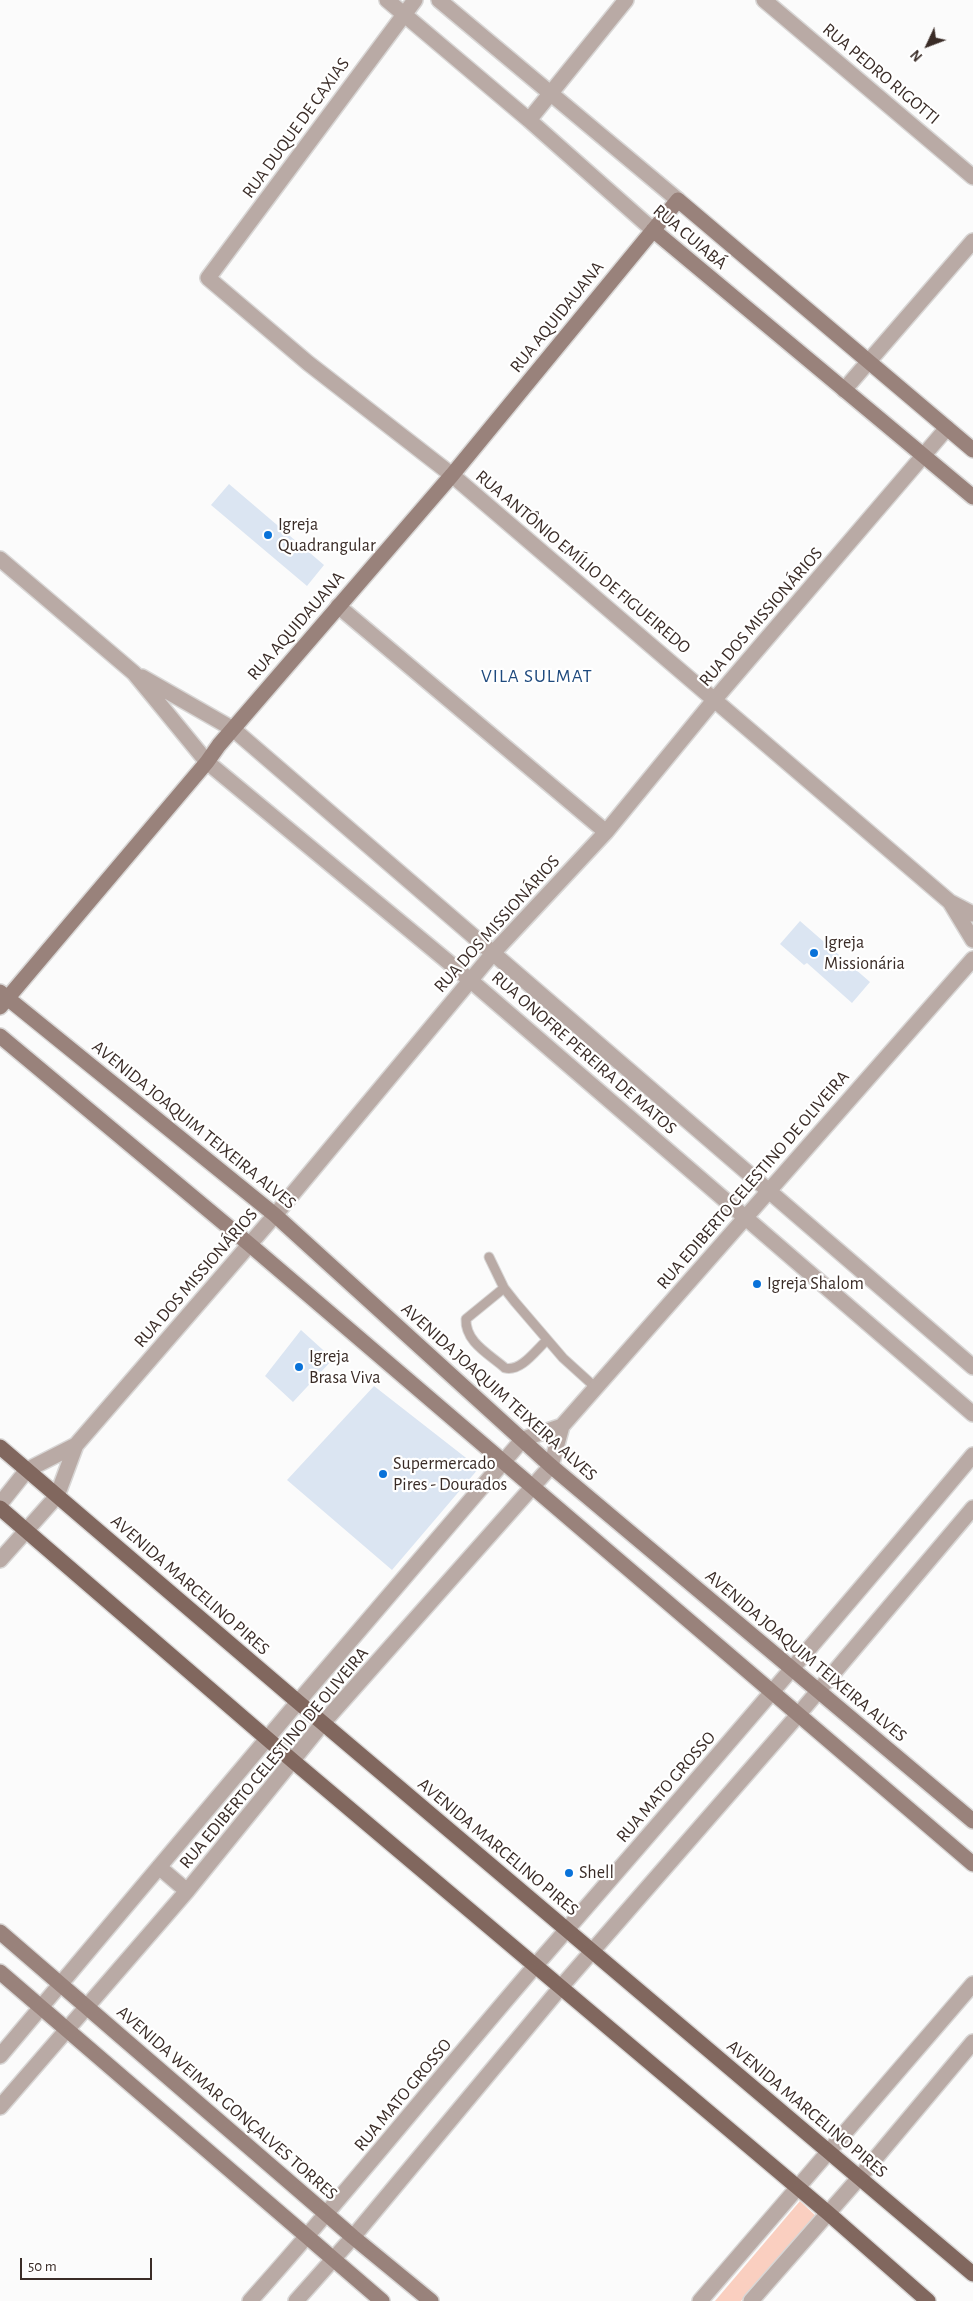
<!DOCTYPE html>
<html>
<head>
<meta charset="utf-8">
<style>
  body { margin:0 }
  #map { position:relative; width:973px; height:2301px; overflow:hidden; background:#fbfbfb; font-family:"Alegreya Sans",sans-serif }
  canvas { display:block }
  .north { position:absolute; left:903px; top:20px; width:50px; height:50px; -webkit-text-stroke:4px #fff; paint-order:stroke; rotate:227deg; font-size:14px; font-weight:700; line-height:20px; text-align:center; color:#3a2c27 }
  .north::after { content:''; display:block; margin:auto; width:18px; height:22px; background:#3a2c27; clip-path:polygon(50% 0,100% 100%,50% 72%,0 100%) }
  .scale { position:absolute; left:20px; top:2258px; width:132px; height:22px; box-sizing:border-box; border:2px solid #3a2c27; border-top:0; padding-left:6px; font-size:15px; line-height:18px; white-space:nowrap; color:#3a2c27; -webkit-text-stroke:4px #fff; paint-order:stroke }
</style>
</head>
<body>
<div id="map">
<canvas width="973" height="2301"></canvas>
<div class="north">N</div>
<div class="scale">50 m</div>
</div>
<script>
const c = document.querySelector('canvas').getContext('2d');
c.lineJoin = 'round';
function fill(path, color) { c.fillStyle = color; c.fill(path, 'evenodd'); }
function strokePath(path, color, width, dash) { c.strokeStyle = color; c.lineWidth = width; c.lineCap = dash ? 'butt' : 'round'; c.setLineDash(dash || []); c.stroke(path); }
function drawText(font, color, halo, rows, align = 'center') {
  c.font = font + ' "Alegreya Sans",sans-serif'; c.lineWidth = 4.5; c.setLineDash([]); c.textBaseline = 'middle'; c.strokeStyle = halo; c.fillStyle = color; for (const [text, x, y, turn = 0] of rows) {
    c.save(); c.translate(x, y); c.rotate((+turn || 0) * Math.PI / 180); c.textAlign = isNaN(turn) ? turn : align; if (halo) c.strokeText(text, 0, 0); c.fillText(text, 0, 0); c.restore();
  }
}
fill(new Path2D(`
  M800,2201l17,16 -7,9 -69,75h-26z`), '#facfc0');
fill(new Path2D(`
  M229,484l95,81 -17,21 -96,-81z
  M800,921l70,61 -18,21 -45,-40 -3,2 -24,-21z
  M301,1330l32,29 -40,43 -28,-26z
  M374,1386l105,82 -87,102 -105,-90z`), '#dbe5f2');
const lane = new Path2D(`
  M489,1257l15,31 11,14 48,56 32,29
  M504,1288l-38,31c-1,23 23,35 39,49 16,4 31,-18 42,-28`);
const street = new Path2D(`
  M387,0l142,120 124,110
  M415,0l-207,278 100,85 144,112 498,427 23,12
  M439,0l239,200
  M764,0l209,177
  M529,120l97,-120
  M844,390l129,-149
  M0,559l134,114 73,89 263,218 503,434
  M338,606l268,226
  M142,677l91,52 740,638
  M950,902l23,38
  M0,1504l27,-34 49,-25
  M0,1560l57,-64 19,-51 199,-230 219,-263 112,-120 109,-133 232,-271
  M159,1867l28,24
  M0,2056l298,-354 225,-263 39,-13
  M0,2107l187,-216 136,-168 228,-257 11,-40 411,-467
  M250,2301c98,-109 190,-225 286,-336 147,-169 293,-338 437,-510
  M296,2301l57,-64 208,-250 237,-272 175,-207
  M700,2301l273,-317
  M751,2301l108,-123 114,-136`);
const secondary = new Path2D(`
  M653,230l320,267
  M0,992l275,223 276,251 422,355
  M0,1007l207,-245 12,-17 233,-270 226,-275 295,250
  M0,1036l249,208 724,620
  M0,1932l353,305 78,64
  M0,1972l382,329`);
const primary = new Path2D(`
  M0,1447l298,255 675,572
  M0,1508l293,253 535,452 100,88`);
strokePath(lane, '#d8d6d5', 11);
strokePath(street, '#d8d6d5', 18);
strokePath(secondary, '#d8d6d5', 18);
strokePath(primary, '#d8d6d5', 18);
strokePath(lane, '#b9aaa5', 9);
strokePath(street, '#b9aaa5', 15);
strokePath(secondary, '#99827b', 15);
strokePath(primary, '#81675e', 15);
for (const [x, y, r, color] of [
  [268,535,5,"#0972d9"],
  [814,953,5,"#0972d9"],
  [757,1284,5,"#0972d9"],
  [299,1367,5,"#0972d9"],
  [383,1474,5,"#0972d9"],
  [569,1873,5,"#0972d9"]
]) { const dot = new Path2D(); dot.arc(x, y, r, 0, 2 * Math.PI); c.fillStyle = color; c.fill(dot); strokePath(dot, '#fff', 2); }
drawText('18px', '#3a2c27', '#fff', [
  ["RUA PEDRO RIGOTTI",881,74,40],
  ["RUA DUQUE DE CAXIAS",296,128,-54],
  ["RUA CUIABÁ",690,237,40],
  ["RUA AQUIDAUANA",557,317,-51],
  ["RUA ANTÔNIO EMÍLIO DE FIGUEIREDO",583,562,40],
  ["RUA DOS MISSIONÁRIOS",761,617,-49],
  ["RUA AQUIDAUANA",296,626,-49],
  ["RUA DOS MISSIONÁRIOS",497,924,-48],
  ["RUA ONOFRE PEREIRA DE MATOS",584,1053,41],
  ["AVENIDA JOAQUIM TEIXEIRA ALVES",194,1125,39],
  ["RUA EDIBERTO CELESTINO DE OLIVEIRA",753,1180,-49],
  ["RUA DOS MISSIONÁRIOS",196,1278,-49],
  ["AVENIDA JOAQUIM TEIXEIRA ALVES",499,1392,42],
  ["AVENIDA MARCELINO PIRES",190,1585,41],
  ["AVENIDA JOAQUIM TEIXEIRA ALVES",806,1656,40],
  ["RUA EDIBERTO CELESTINO DE OLIVEIRA",274,1758,-50],
  ["RUA MATO GROSSO",666,1787,-49],
  ["AVENIDA MARCELINO PIRES",498,1847,40],
  ["RUA MATO GROSSO",403,2095,-50],
  ["AVENIDA WEIMAR GONÇALVES TORRES",227,2103,41],
  ["AVENIDA MARCELINO PIRES",807,2109,40]
]);
drawText('18px', '#3a2c27', '#fff', [
  ["Igreja",278,525],
  ["Quadrangular",278,546],
  ["Igreja",824,943],
  ["Missionária",824,964],
  ["Igreja Shalom",767,1284],
  ["Igreja",309,1357],
  ["Brasa Viva",309,1378],
  ["Supermercado",393,1464],
  ["Pires - Dourados",393,1485],
  ["Shell",579,1873]
], 'left');
c.letterSpacing = '1px';
drawText('19px', '#1f4a7e', '#fff', [
  ["VILA SULMAT",537,676]
]);
c.letterSpacing = '0px';
</script>
</body>
</html>
